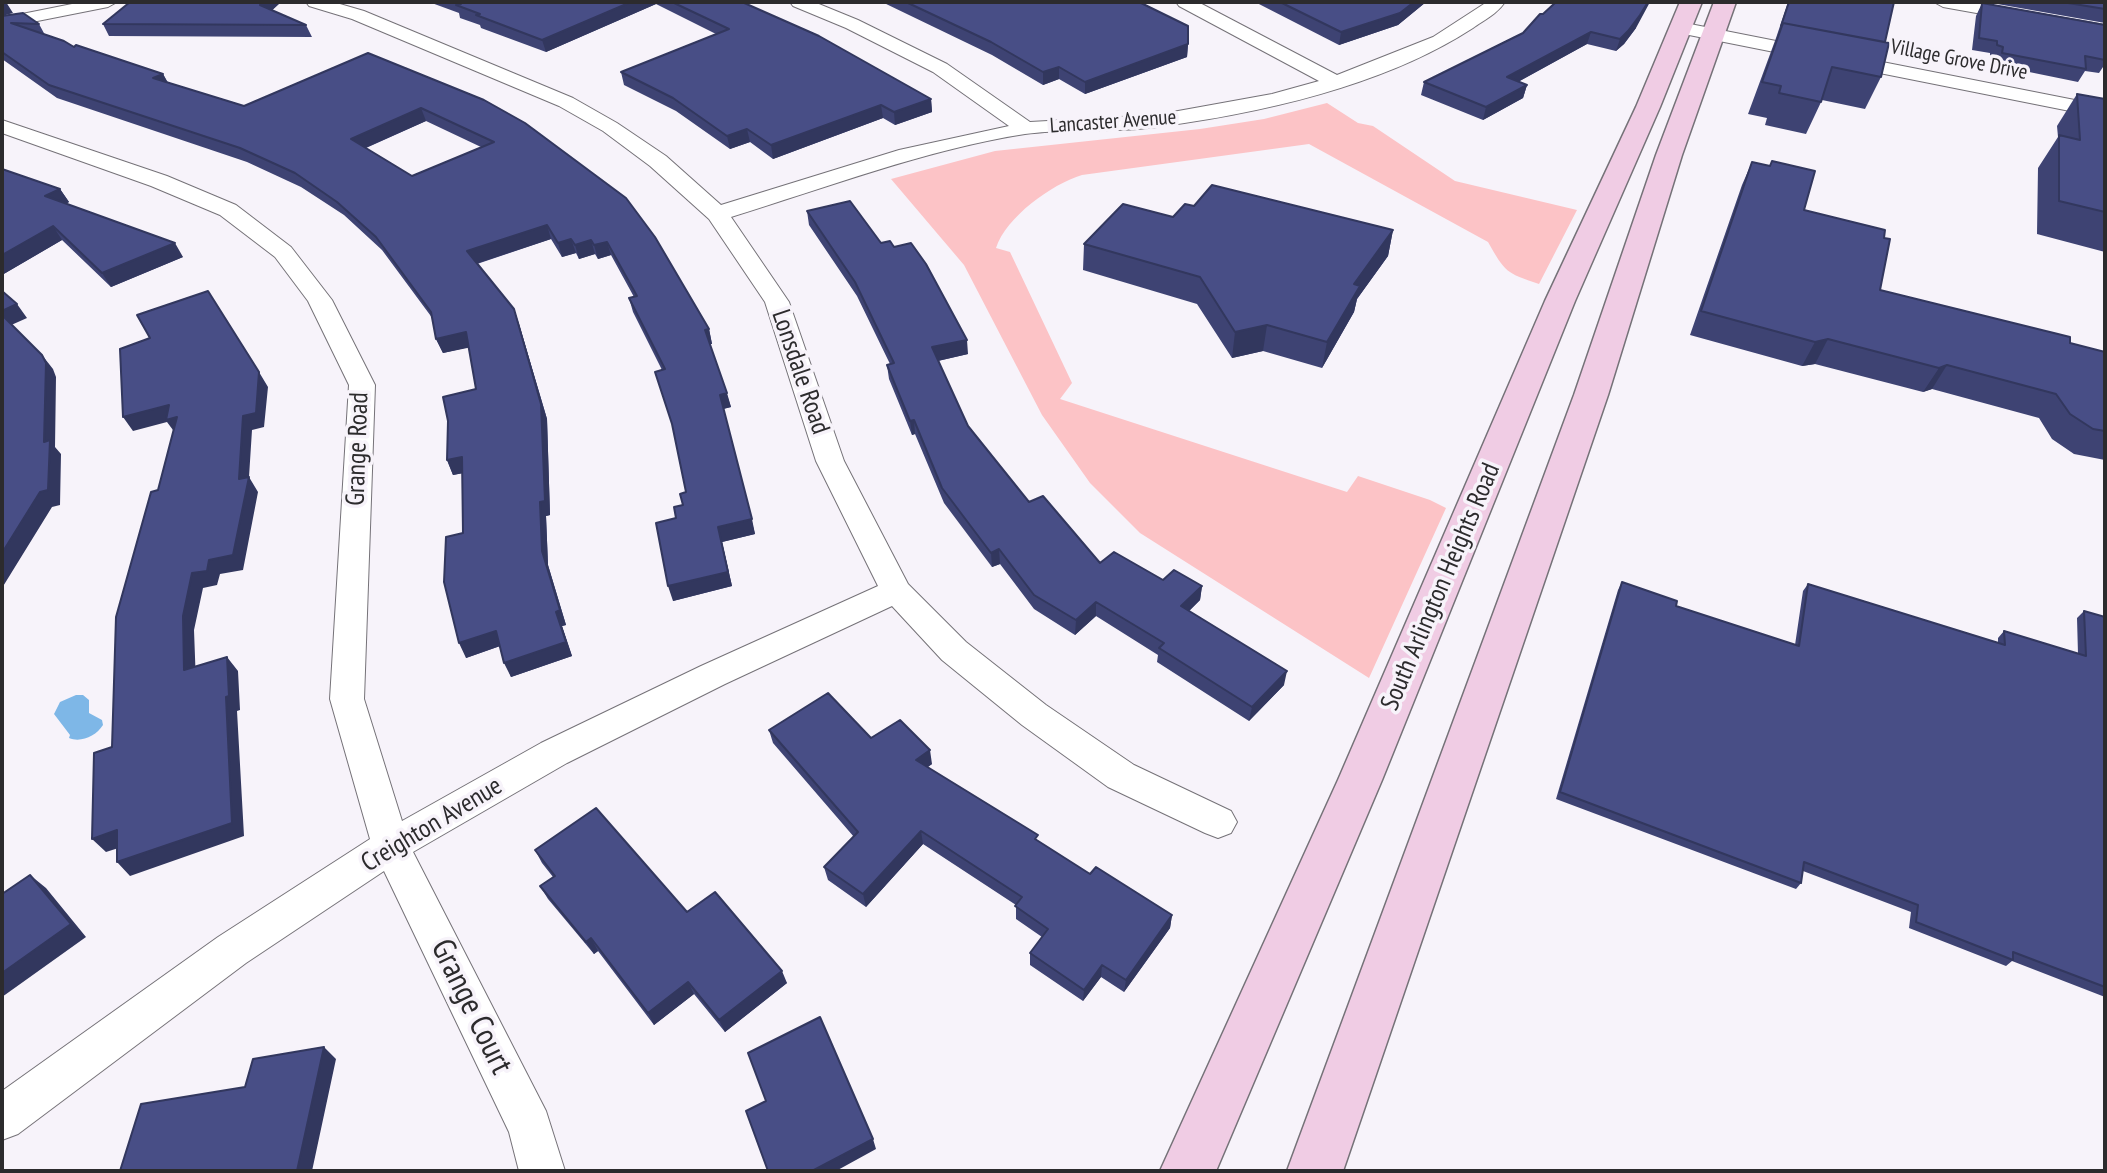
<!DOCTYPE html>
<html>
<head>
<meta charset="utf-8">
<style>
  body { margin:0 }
  #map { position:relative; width:2107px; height:1173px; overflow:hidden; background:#f7f3fa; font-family:"PT Sans Narrow",sans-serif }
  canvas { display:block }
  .frame { position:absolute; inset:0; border:4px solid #2c2b2d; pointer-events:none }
</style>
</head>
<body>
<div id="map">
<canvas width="2107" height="1173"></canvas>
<div class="frame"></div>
</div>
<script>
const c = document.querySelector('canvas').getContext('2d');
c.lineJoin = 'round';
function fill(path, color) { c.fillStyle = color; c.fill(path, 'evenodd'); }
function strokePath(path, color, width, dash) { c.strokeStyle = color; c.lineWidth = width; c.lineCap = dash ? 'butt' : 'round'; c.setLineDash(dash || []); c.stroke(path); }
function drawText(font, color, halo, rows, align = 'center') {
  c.font = font + ' "PT Sans Narrow",sans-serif'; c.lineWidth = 7; c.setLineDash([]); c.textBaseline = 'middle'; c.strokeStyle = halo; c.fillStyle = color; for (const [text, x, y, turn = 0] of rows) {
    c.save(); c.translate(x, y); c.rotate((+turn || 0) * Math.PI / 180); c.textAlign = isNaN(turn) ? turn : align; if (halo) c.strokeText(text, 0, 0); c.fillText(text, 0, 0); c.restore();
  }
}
fill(new Path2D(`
  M1327,103l31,20 15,3 82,55 122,29 -38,74c-33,-11 -34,-12 -51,-42l-179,-98 -227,31c-30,9 -76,42 -86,73l14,4 62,131 -12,16 287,93 11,-16 72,24 16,8 -77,170 -229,-145 -50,-50 -48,-68 -78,-150 -73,-86 104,-28 205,-22 64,-10z`), '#fcc3c6');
fill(new Path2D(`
  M76,695h7l6,5v13l13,7 1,5c-7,11 -22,18 -34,13l1,-3 -16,-21 6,-12z`), '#7eb7e7');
const minor = new Path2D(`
  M82,2h35l-9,5 -106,21v-10z
  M306,2h27l31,9 209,87 44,25 49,33 55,49 178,-55 110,-24 -76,-54 -87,-44 -53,-22 -3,-4h24l44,18 89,44 83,58 126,-7 116,-21 47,-13 -140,-75 -3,-4h22l139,73 96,-38 54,-35h18c-8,12 -21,18 -32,26 -89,58 -211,85 -316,99 -43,6 -88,1 -132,7 -97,15 -200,54 -294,83l58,85 55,159 64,123 58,58 80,63 88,60 97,46 6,11 -6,11 -13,5 -13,-5 -97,-46 -86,-62 -80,-65 -50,-54 -167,78 -158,79 -154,89 133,259 19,60h-46l-10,-39 -125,-261 -138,92 -228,171 -16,6v-49l216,-154 152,-98 -40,-140 19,-314 -41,-84 -33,-44 -55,-42 -69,-29 -149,-53v-13l165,56 69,29 55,42 41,53 43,85 -11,314 38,122 139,-78 160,-77 177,-80 -62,-125 -51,-159 -56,-83 -59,-53 -47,-35 -44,-25 -207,-87 -43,-13z
  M1934,2h38l133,23v11l-162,-29z
  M1680,22l425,84v12l-431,-86 -3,-4 3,-4z`);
const secondary = new Path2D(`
  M1680,2h22l-42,105 -85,194 -193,479 -166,391h-56l178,-391 207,-479 91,-194z
  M1714,2h22l-54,153 -74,240 -265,776h-56l287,-776 82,-240z`);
strokePath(minor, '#757278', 2);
strokePath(secondary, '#757278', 3);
fill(minor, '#fff');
fill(secondary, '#f0cce4');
fill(new Path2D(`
  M130,2h151l-9,8 34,15 6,12 -203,-1 -6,-12z
  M429,2h313l189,97 1,13 -37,13 -12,-7 -110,41 -23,-17 -20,7 -54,-38 -52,-26 -3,-13 95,-38 -60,-30 -110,48 -65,-24 -1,-3 -20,-7 -1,-5z
  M882,2h257l49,42 -1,13 -102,37 -26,-15 -16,6 -51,-30z
  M1255,2h171l-28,23 -59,20z
  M1788,2h106l-9,40 -4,35 -16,32 -43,-9 -16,34 -41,-9 2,-7 -19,-4 28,-76z
  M1986,2h119v21z
  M1982,3l123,22v42h-2l-4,6 -14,-2 -7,11 -83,-17 1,-6 -6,-1v-5l-18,-3 4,-34z
  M1543,14l93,14 -12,16 -8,7 -29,-7 -69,38 9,3 -4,13 -40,22 -62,-25 3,-13 99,-49z
  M2,16l37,8 6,11 29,12 89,27 4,8 77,24 240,-6 225,229 3,15h-2l21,63 -8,2 32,125 -33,8 10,44 -59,15 3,-83 7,-13 3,-13 -24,-122 -29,-58 -4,-14 5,-1 -23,-42 -13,4 -3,-5 -16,5 -3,-6 -14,4 -11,-18 -74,25 37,45 5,15 28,95 3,96 -4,1 2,49 18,60 -4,1 10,30 -61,21 -11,-31 -34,12 -3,-125v-60l-10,2 -6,-15 29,-71 -7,-42 -26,6 -7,-14 -3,-20 -51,-69 -38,-35 -43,-28 -54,-25 -190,-64 -55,-39zM426,121l55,26 -69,29 -46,-28z
  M2077,94l28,5v153l-68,-18 1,-66 20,-31 -1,-11z
  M1772,161l32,49 80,28 -4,52 190,53 35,9v108l-31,-6 -22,-15 -13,-21 -107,-29 -9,3 -108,-28 -13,2 -112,-31 52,-150 10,-23 18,4z
  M2,169l58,20 9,13 -3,2 117,53 -72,30 -49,-47 -60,35z
  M1194,206l199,24 -5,26 -31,43 -3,13 -32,56 -59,-17 -31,7 -35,-54 -114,-34 1,-26 89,-27z
  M807,211l74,32 87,111 -30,7 30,65 61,76 71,61 63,17 39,6 -2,14 -11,11 95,74 -35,36 -92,-59 1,-7 -62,-39 -21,19 -41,-26 -34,-45 -8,3 -48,-64 -29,-69 -3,1 -23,-56 -2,-14 3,-1 -33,-68 -48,-71z
  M1622,582l54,24 119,39 8,-54 5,-7 190,59v-5l6,-7 74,23 -1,-36 7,-7 21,6v380l-93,-36 -6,5 -97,-38 2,-16 -108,-41 -2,12 -5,6 -240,-90 62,-209z
  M769,730l102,8 61,26 -4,3 110,74 52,33 82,41 -2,13 -46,64 -23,-15 -18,24 -53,-36v-12l12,-16 -26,-18v-14l-93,-61 -57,63 -38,-27 -4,-13 30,-30 -81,-94z
  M535,850l152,62 100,71 -62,49 -31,-38 -40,31 -56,-74 -4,3 -46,-55 -8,-13 13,-9 -11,-14z`), '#3e4373');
fill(new Path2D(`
  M2,2h7h-3l7,11 -11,3z
  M263,2h18l-16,15 -5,-12z
  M631,2h24l1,2 -110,48 -4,-12z
  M1414,2h12l-28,23 -59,20 2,-13z
  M1648,2h2l-14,26 -12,16 -8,7 4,-12z
  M1591,32l-4,12 -84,46 4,-13z
  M1188,44l-1,13 -102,37v-12z
  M1059,67v12l-16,6v-13z
  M163,74l7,12 -17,-8z
  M1527,85l-4,13 -40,22 3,-13z
  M931,99l1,13 -37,13 -1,-13z
  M881,105l2,13 -110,41 -2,-14z
  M421,108l5,13 -70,31 -5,-13z
  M747,129l3,13 -20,7 -3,-13z
  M60,189l9,13 -15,8 -9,-14z
  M547,225l4,14 -79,26 -5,-14z
  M53,226l9,14 -60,35v-20z
  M1393,230l-5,26 -31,43 -3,13 -32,56 5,-26 27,-58z
  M571,239l5,14 -14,4 -4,-14z
  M591,240l4,14 -16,5 -4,-14z
  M607,242l4,13 -13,4 -4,-14z
  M175,243l8,14 -72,30 -9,-14z
  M17,304l10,14 -18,8 -7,-10v-5z
  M514,309l5,15 28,95 3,96 -4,1 2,49 18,60 -4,1 10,30 -61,21 -7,-14 52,-51 -14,-61z
  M1267,325l-4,26 -31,7 3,-26z
  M709,329l3,15h-3l-4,-14z
  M466,332l6,15 -29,6 -7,-14z
  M1828,339l-13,25 -13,2 13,-24z
  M967,340l1,14 -35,8 -1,-15z
  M42,355l11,14 3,8 -1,70 6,7 -1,51 -8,2 -50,81v-35l42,-111z
  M1947,365l-15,24 -9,3 16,-24z
  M259,372l9,15 -4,40 -12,3 -3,47 9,15 -15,78 -23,4 -3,11 -14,3 -9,42 2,54 -12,-14 -1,-54 9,-43 17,-13 34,-144z
  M727,393l4,14 -8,2 -3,-14z
  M169,405l18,27 -11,2 -9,-12 -34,9 -10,-14z
  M914,420l1,14 -3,1 -2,-14z
  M462,457l7,15 -16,3 -6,-15z
  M752,519l3,15 -33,8 10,44 -59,15 -5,-15 50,-59z
  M999,549l1,15 -8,3 -1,-14z
  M1202,586l-2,14 -20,20 1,-14z
  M1096,602v14l-21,19 1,-15z
  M496,631l7,14 -37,13 -7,-15z
  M227,657l11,14 2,39 -3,1 7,125 -114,40 -13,-14 109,-165z
  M1287,671l-3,14 -35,36 3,-14z
  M930,750l2,14 -14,9 -2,-13z
  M117,830l14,14 -25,8 -14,-13z
  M921,831l2,13 -57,63 -3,-13z
  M30,875l16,13 40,49 -84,60v-24z
  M1172,915l-2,13 -46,64 2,-12z
  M591,938l7,13 -4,3 -8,-12z
  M1102,965l-1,12 -18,24 1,-11z
  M782,971l5,12 -62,49 -6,-12z
  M688,982l6,12 -40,31 -6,-12z
  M324,1047l12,12 -24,112h-15z
  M873,1139l3,10 -40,22h-24z`), '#32375e');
const building = new Path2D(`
  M130,2h133l-3,3 46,20 -203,-1z
  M456,2h175l-89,38 -66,-25 4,-1 -24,-9 5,-1z
  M672,2h70l77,34 112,63 -37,13 -13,-7 -110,40 -24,-16 -20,7 -54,-38 -52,-26 108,-43z
  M906,2h233l49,24v18l-103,38 -26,-15 -16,5 -52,-30z
  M1280,2h134l-14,11 -59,19z
  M1556,2h92l-8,13 -12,16 -8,8 -29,-7 -84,45 20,8 -41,22 -62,-25 99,-49 17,-19h3z
  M1789,2h105l-9,40 -102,-19 -1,3h-1z
  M2062,2h43v7z
  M1982,3l123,22v35l-20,-4 1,13 -84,-16 1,-6 -6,-2v-4l-18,-3z
  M23,13l16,11 -28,-1 53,18 10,6 2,-2 87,29 -10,4 91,28 124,-53 116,47 41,23 101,75 29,39 54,92 -4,1 22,63 -7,2 32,124 -34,8 10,45 -60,14 -12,-63 20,-5 -2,-11 9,-2 -3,-11 6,-2 -14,-68 -17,-52 10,-3 -36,-71 8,-2 -30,-54 -13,3 -3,-5 -16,5 -4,-6 -13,4 -11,-18 -80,26 47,58 27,95 4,97 -5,1 2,49 18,59 -4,2 10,30 -62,21 -8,-32 -37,12 -15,-61 2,-45 17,-4 -1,-76 -15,3 1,-39 -5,-24 33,-8 -10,-57 -30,7 -5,-27 -55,-75 -39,-35 -42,-29 -55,-25 -191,-63 -47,-33v-36zM421,108l73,34 -82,34 -61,-37z
  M1783,23l106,20 -8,34 -49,-10 -11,35 -42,-9 2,-7 -19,-4z
  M2077,94l28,5v113l-46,-11v-66l21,5z
  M1772,161l43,10 -11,39 81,20 -1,8 6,1 -10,51 190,47v6l35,9v79l-12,-2 -23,-15 -14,-20 -109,-29 -8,3 -111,-29 -13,3 -114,-31 51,-149 18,4z
  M2,169l58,20 -15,7 130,47 -73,30 -49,-47 -51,29z
  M1212,185l181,45 -39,54 6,2 -33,56 -60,-17 -32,7 -35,-55 -116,-33 39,-40 50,13 12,-13 9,2z
  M850,201l31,42 9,-2 4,6 17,-4 15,21 41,76 -35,7 36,79 61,76 14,-6 57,67 14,-11 49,28 11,-10 28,16 -21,20 106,65 -35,36 -93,-59 5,-5 -68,-41 -20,18 -42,-25 -35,-46 -8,4 -49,-65 -28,-68 -4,1 -23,-56 7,-2 -39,-81 -48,-71z
  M2,291l15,13 -15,7z
  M208,291l51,81 -3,41 -13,3 -4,63 10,-2 -16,78 -24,5 -2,11 -15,2 -9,43 1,54 43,-13 2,39 -3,1 6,126 -115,39v-32l-25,9 2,-86 18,-6 4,-130 35,-125 7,-2 19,-73 -11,3 3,-15 -46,12 -3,-68 30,-11 -13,-23z
  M2,315l40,40 4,8 -2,79 6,-2 -2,50 -8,2 -38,61z
  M1622,582l55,19 -1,5 123,40 9,-62 197,61 -1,-14 82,25 -2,-45 21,6v370l-92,-35v8l-97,-38 2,-17 -114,-43 -3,21 -241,-91z
  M828,693l43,45 29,-18 30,30 -14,10 122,75 -3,4 55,35 6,-7 76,48 -46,65 -24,-15 -18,25 -54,-37 18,-24 -33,-23 7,-9 -101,-66 -58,63 -39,-27 34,-35 -89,-102z
  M596,808l91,104 28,-20 67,79 -63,49 -31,-38 -40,31 -57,-75 -5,4 -46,-56 15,-10 -20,-26z
  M30,875l41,49 -69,49v-79z
  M820,1017l53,122 -61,32h-44l-22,-60 20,-10 -18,-48z
  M324,1047l-27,124h-177l21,-67 104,-17 8,-28z`);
fill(building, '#484e86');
strokePath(building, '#32375e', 2);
drawText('21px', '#2c2b2d', '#f7f3fa', [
  ["Village Grove Drive",1959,60,11],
  ["Lancaster Avenue",1113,122,-4]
]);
drawText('26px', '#2c2b2d', '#f7f3fa', [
  ["Lonsdale Road",800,372,71],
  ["Grange Road",358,449,-88],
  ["South Arlington Heights Road",1441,587,-67],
  ["Creighton Avenue",432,825,-31]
]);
drawText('32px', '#2c2b2d', '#f7f3fa', [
  ["Grange Court",471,1007,64]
]);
</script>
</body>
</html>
